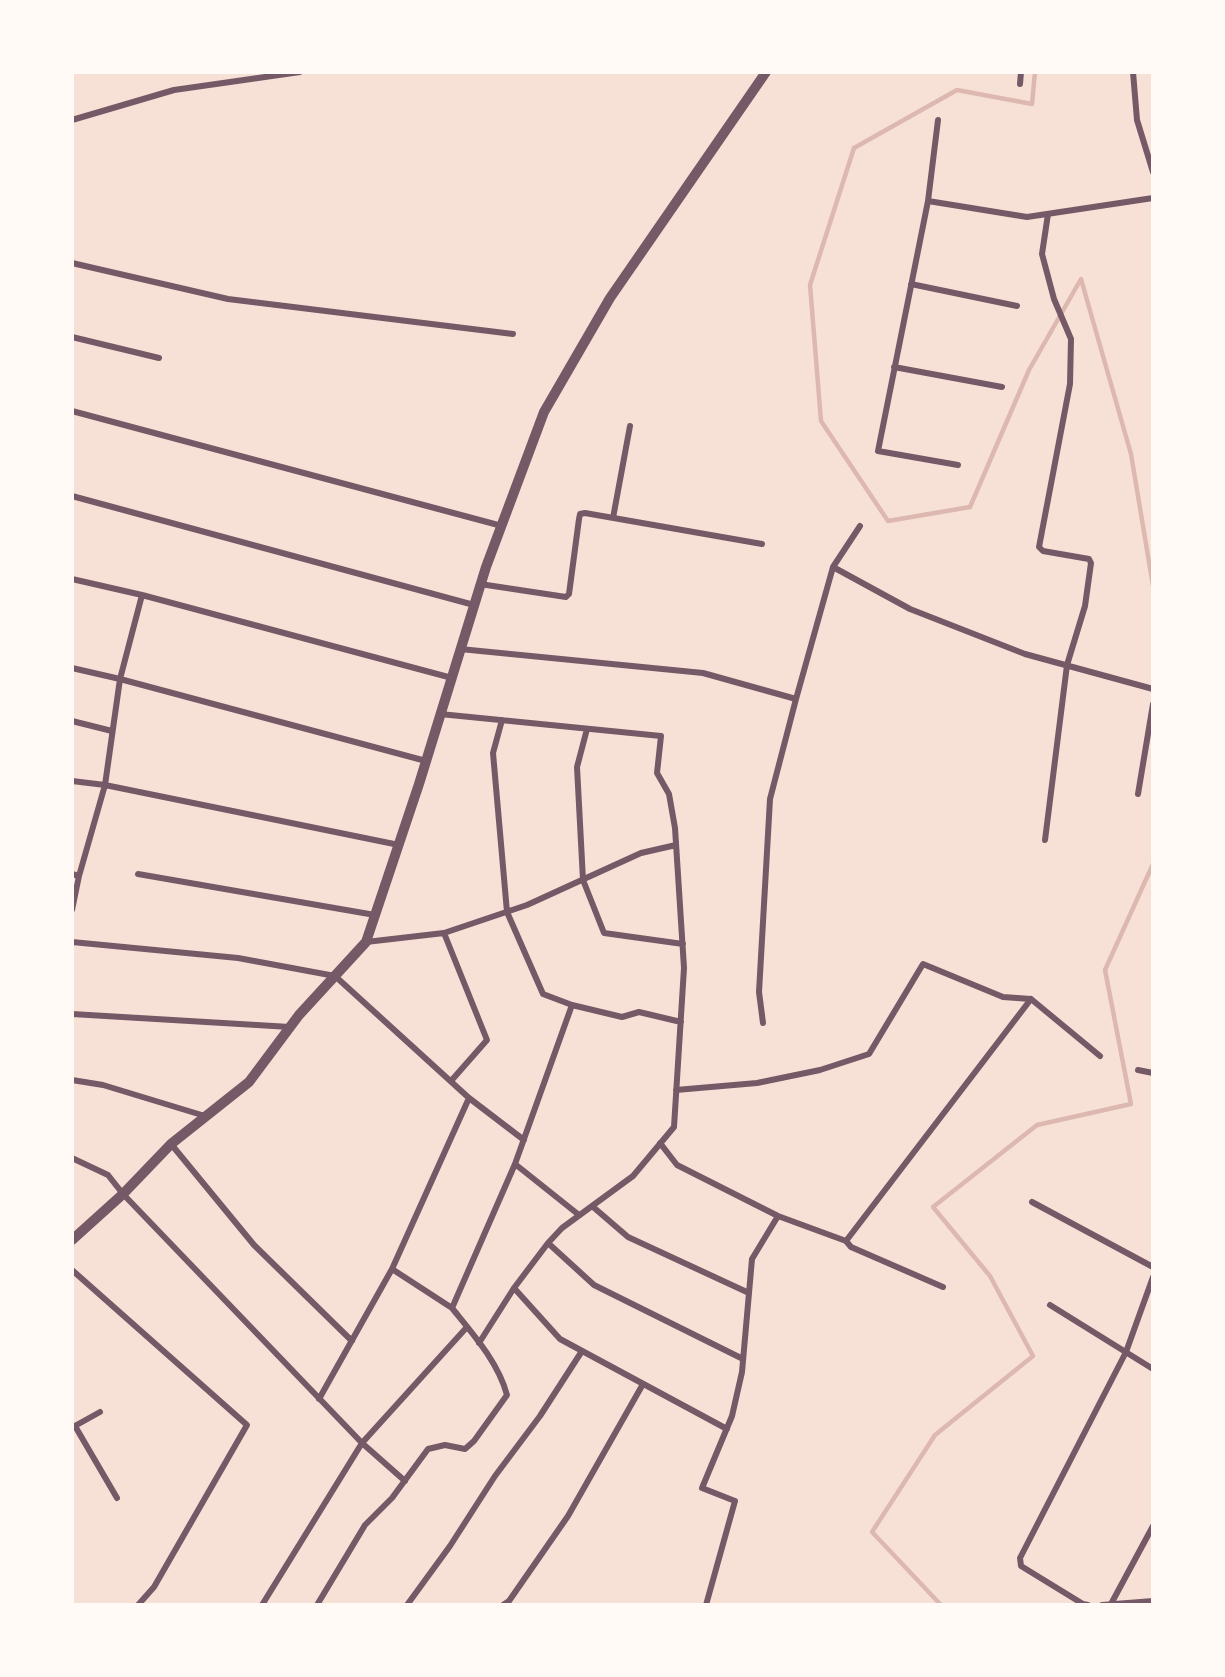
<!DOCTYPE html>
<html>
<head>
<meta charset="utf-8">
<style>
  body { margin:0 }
  #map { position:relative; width:1225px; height:1677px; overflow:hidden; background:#f7e1d7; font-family:Mulish,sans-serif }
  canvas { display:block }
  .frame { position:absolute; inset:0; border:74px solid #fffaf5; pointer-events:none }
</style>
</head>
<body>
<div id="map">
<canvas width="1225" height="1677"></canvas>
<div class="frame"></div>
</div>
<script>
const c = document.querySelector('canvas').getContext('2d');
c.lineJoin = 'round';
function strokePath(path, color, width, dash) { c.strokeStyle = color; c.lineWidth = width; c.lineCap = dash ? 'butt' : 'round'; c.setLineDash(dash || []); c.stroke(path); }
strokePath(new Path2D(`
  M1035,72l-3,32 -75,-14 -103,58 -44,137 11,136 67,100 82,-14 59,-137 52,-91 50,175 22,132
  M941,1605l-69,-73 63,-97 98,-79 -43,-80 -57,-69 104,-82 94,-21 -26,-134 48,-106`), '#dcb8b0', 4.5);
strokePath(new Path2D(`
  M1133,72l4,48 16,52
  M1020,84l1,-12
  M72,120l102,-30 126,-18
  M938,120l-10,81 -50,250 80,14
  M928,201l99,16 126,-19
  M72,263l156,36 285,35
  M911,284l106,22
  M72,337l87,21
  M894,367l108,20
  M72,411l430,115
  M72,496l402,109
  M613,518l17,-92
  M833,567l77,42 115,45 128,35
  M72,579l70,16 310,83
  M480,584l86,13 3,-3 10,-75 1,-5 5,-1 177,31
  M460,649l243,24 93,26 -26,100 -11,193 4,31
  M72,668l48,11 306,82
  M796,699l37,-132 27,-41
  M440,714l221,22 -4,37 12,21 6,34 9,140 -10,159 -41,49 -71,52 -14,15 -34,45 -35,55
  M502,720l-9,33 14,159 36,82 29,11
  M72,721l40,10
  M587,729l-10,38 6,113 21,53 79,11
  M72,781l33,4 294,60
  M1138,794l15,-90
  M1045,840l22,-175 18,-59 6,-43 -2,-4 -46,-8 -4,-4 31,-163 1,-45 -17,-40 -12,-45 6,-40
  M72,874l7,2 -7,34
  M138,874l237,41
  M79,876l26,-91 15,-106 22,-84
  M444,933l43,107 -36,41
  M72,942l166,16 97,18 134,122
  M366,942l78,-9 83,-28 114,-52 35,-8
  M72,1014l218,13
  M1138,1070l15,3
  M72,1080l31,5 102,31
  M676,1090l81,-7 63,-13 49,-16 54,-90 80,33 28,2
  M660,1143l17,22 101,51 68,25 5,6 92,40
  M171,1144l83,101 98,96
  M72,1158l36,17 15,19 239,249 43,38
  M1032,1202l121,65
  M592,1206l36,31 121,56
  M579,1215l-64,-51 57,-159 50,12 17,-5 42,10
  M846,1241l185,-242 69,57
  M548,1243l46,42 149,74
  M72,1270l175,155 -93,162 -16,18
  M514,1288l46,51 167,90
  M1050,1305l103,64
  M452,1308l-60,-39 77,-171 55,42
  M319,1399l73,-130
  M75,1426l42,72
  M73,1427l27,-15
  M1111,1604l42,-78
  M262,1605l100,-162 105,-116
  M317,1605l48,-80 27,-27 36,-49 17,-4 20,4 9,-8 33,-46c-9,-33 -34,-61 -55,-87l63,-144
  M407,1605l43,-59 45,-70 45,-60 42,-65
  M503,1605l6,-4 59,-85 75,-132
  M706,1605l29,-104 -33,-13 30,-72 10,-44 10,-113 26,-43
  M1088,1605l-5,-1 -62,-38 -1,-8 106,-206 27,-75
  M1102,1605l51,-4`), '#755966', 6);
strokePath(new Path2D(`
  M72,1240l51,-46 48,-50 78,-62 50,-67 67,-73 53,-158 67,-217 58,-155 66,-114 156,-226`), '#755966', 10);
</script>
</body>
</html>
